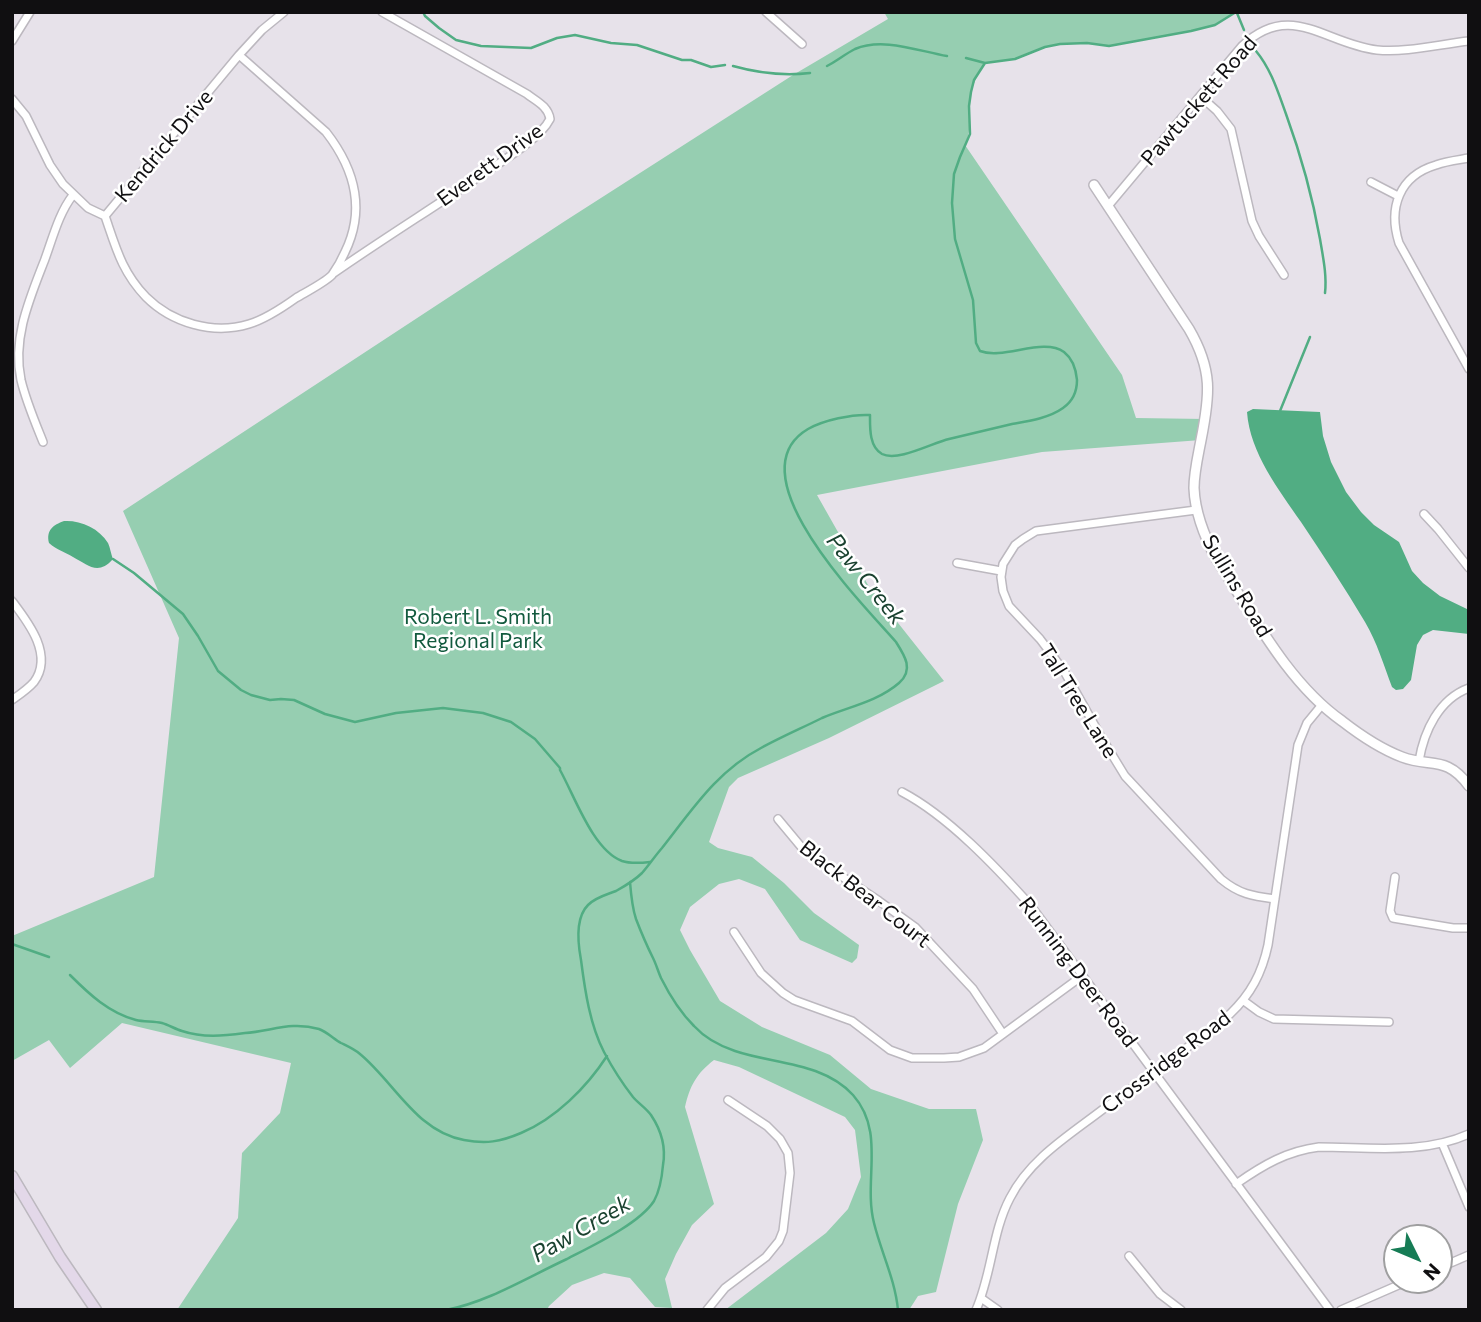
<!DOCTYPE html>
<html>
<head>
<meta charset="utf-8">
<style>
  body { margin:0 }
  #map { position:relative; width:1481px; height:1322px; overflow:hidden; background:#e7e2ea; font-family:Commissioner,sans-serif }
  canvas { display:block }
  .frame { position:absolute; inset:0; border:14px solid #100f11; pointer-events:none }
  .north { position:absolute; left:1383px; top:1224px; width:70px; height:70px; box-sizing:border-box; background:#fff; border:2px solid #9f9fa0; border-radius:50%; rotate:133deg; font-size:19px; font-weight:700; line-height:28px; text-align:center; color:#100f11 }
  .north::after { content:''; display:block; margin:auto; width:24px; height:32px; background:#167c55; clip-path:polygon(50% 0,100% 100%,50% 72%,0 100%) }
</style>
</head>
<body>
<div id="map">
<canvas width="1481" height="1322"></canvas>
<div class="frame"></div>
<div class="north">N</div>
</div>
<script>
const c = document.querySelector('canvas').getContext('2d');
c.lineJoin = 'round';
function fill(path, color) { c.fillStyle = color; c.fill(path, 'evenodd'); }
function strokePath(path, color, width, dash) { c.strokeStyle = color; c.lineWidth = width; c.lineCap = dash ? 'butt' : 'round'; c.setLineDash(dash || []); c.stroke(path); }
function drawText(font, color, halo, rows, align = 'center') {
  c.font = font + ' Commissioner,sans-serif'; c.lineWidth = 5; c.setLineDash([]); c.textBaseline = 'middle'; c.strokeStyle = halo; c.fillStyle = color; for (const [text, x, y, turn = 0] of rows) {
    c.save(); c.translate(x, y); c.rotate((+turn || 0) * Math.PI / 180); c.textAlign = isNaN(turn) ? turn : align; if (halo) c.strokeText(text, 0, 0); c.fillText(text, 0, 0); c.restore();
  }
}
fill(new Path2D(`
  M884,12h352l-21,13 -24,6 -82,15 -22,-3 -27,1 -15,3 -30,12 -30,4c-9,14 -15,26 -16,43 -1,16 3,22 -4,39l157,230 14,43 69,1 -4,21 -159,12 -225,43 51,90 76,96 -115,57 -91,40 -9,9 -20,55 9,6 34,9 32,26 30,30 45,32 -2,13 -5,5 -52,-23 -35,-51 -26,-10 -20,5 -29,23 -10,23 10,20 30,51 42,26 68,28 41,34 58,20h47l7,31 -25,64 -22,88 -18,4 -9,14h-184l101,-77 22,-24 13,-32 -6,-47 -10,-13 -106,-50 -25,-7c-18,14 -24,26 -29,47l29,97 -22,21 -16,29 -11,25 7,29 -17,-1 -25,-29 -26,-5 -32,12 -23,21 -2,4h-370l61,-92 4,-65 38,-40 11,-50 -169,-40 -52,45 -21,-28 -37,21v-125l142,-59 25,-239 -56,-127 442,-290 228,-146 95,-56z`), '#96ceb1');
fill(new Path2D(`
  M1253,409l67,3 3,24 8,26 15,30 15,20 13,13 25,17 13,29 11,12 17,13 29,14v24l-36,-4 -10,5 -6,10 -6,35 -8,9 -7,1 -4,-3c-8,-21 -15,-45 -27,-65 -20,-34 -42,-67 -64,-100 -22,-32 -51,-69 -54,-110z
  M64,521c16,-1 35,7 44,22 2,4 3,11 5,16 -15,17 -25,6 -40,-2 -8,-5 -16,-7 -24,-14 -3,-13 4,-18 15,-22z`), '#51ad83');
strokePath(new Path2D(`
  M423,12l2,4 14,12 17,12 25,6 50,2 26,-10 18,-3 36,8 26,2 45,15h9l20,7 14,-2
  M1237,13l7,17
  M1256,51c15,18 22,41 30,63 16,44 26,80 34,125 3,18 7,36 5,54
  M966,58l19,5 30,-4 30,-12 15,-3 27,-1 22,3 82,-15 24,-6 21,-13
  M733,66c25,7 51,10 77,7
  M827,66c10,-5 18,-12 28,-17 28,-12 63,2 92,7
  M1280,411l30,-74
  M113,559l21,14 49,41 15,22 20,35 23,19 10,5 19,5 11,-1 13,1 31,14 30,8 41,-9 47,-5 40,5 28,9 24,17 25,29v2c15,27 33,80 62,91 9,3 19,2 28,1
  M630,882c1,13 2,25 6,37 5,13 11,27 17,39 3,6 5,13 8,20 8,16 20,35 33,48 11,12 26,20 41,25 38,13 88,11 118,44 33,37 10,85 21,128 7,29 21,56 24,87
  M12,944l37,13
  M70,975c19,19 39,38 66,45 8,2 17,1 26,3 7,2 13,6 20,8 21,7 41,5 63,2 27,-2 46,-12 74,-4 8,3 15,10 22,14 6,3 13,6 19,11 34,28 57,78 104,86 22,4 36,2 57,-7 34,-14 66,-46 86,-77
  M446,1310c42,-8 82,-33 121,-51 25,-13 72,-35 87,-58 6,-11 8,-24 9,-36 3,-17 -2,-35 -12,-50 -5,-7 -13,-12 -18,-18 -11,-14 -21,-30 -29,-45 -14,-27 -19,-61 -23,-92 -3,-16 -6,-42 7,-55 8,-8 18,-10 28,-14 9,-5 19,-11 26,-18 7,-8 13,-17 20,-25 30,-38 55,-77 99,-100 20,-11 41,-20 61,-30 26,-11 55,-16 77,-35 15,-13 6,-27 -3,-41 -33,-38 -164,-168 -88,-213 16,-9 44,-15 62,-14 0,12 -1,32 12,39 16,8 50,-11 67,-15 21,-5 42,-10 63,-15 17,-3 37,-6 51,-16 10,-7 14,-16 14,-28 -1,-11 -4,-21 -13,-28 -21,-15 -60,8 -84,-1l-4,-8 -3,-43 -18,-61 -3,-36 2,-29 6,-17 10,-23 -1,-28 2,-14 3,-12 11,-17`), '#51ad83', 2.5);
const minor = new Path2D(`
  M766,12l36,32
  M12,41l18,-29
  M1200,96l17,15 14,18 21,92 7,15 25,39
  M12,99l14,17 24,49 13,19 25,24 17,8
  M1469,158c-11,2 -22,3 -33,7 -37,11 -48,43 -37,78l70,126
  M1371,182l27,14
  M1108,206l134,-160c49,-46 83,-2 135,4 29,3 63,-6 92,-9
  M105,216c11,32 17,56 41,81 26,26 67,38 103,27 17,-5 33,-16 47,-26 10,-6 28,-15 36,-23 5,-7 10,-16 13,-23 21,-43 9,-84 -19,-120l-87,-77
  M105,216l134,-161 23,-25 22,-18
  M334,273c46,-32 94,-62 140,-93 21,-15 65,-39 76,-61 -2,-13 -14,-18 -23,-25l-145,-82
  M43,442c-8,-20 -17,-41 -22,-62 -9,-42 9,-82 24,-121 8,-22 14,-46 28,-64
  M1196,510l-160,21 -13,8 -8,6 -12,19 -2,13 2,14 6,15 31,33 24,32 36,64 25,41 96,103c18,15 31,17 54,20
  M1424,514l14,15 31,39
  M957,563l44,8
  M12,601c16,21 42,54 22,81 -6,7 -15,13 -22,18
  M1419,761c5,-30 20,-62 50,-73
  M902,792c46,24 94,75 129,114l299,404
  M778,819l25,30 14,11 62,41 36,26 58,62 30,45
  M1395,877l-5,34 3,7 60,10h16
  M734,932l27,41 22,20 11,7 58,21 38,29 22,8h32l15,-1 25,-9 98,-72
  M1244,1001l15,11 15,7 115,3
  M1442,1143l27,64
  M1236,1184c27,-19 51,-33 83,-37 50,0 103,8 150,-13
  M1129,1256l31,38 21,16
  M1439,1268l30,-13
  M981,1298l17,12
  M707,1310l18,-22 41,-31 13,-16 4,-10 7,-58 -2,-20 -8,-14 -13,-13 -39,-26
  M976,1310c16,-36 16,-78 34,-112 20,-39 58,-62 92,-88 43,-32 87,-62 128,-96 21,-20 32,-41 38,-69l30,-200 9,-22 14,-17
  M1341,1310l69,-30`);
const tertiary = new Path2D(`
  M1094,185l95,144c24,41 21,66 12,111 -3,16 -7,32 -7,48 1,26 11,50 23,72 36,55 71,123 125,161 18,14 39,28 60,36 29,11 44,-2 67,29`);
const secondary = new Path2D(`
  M12,1176l48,81 36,53`);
strokePath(minor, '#bcb8bf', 10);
strokePath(tertiary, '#bcb8bf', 12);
strokePath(secondary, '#bcb8bf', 13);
strokePath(minor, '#fff', 7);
strokePath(tertiary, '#fff', 9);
strokePath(secondary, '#e3d8e9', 10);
drawText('21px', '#100f11', '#fff', [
  ["Pawtuckett Road",1199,101,-49],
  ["Kendrick Drive",164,146,-50],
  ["Everett Drive",490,165,-36],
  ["Sullins Road",1237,586,59],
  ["Tall Tree Lane",1078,701,58],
  ["Black Bear Court",865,894,38],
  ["Running Deer Road",1078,972,53],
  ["Crossridge Road",1166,1062,-37]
]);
drawText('21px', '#125a3e', '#fff', [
  ["Robert L. Smith",478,617],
  ["Regional Park",478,641]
]);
drawText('italic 23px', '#1a4230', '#fff', [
  ["Paw Creek",866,579,51],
  ["Paw Creek",581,1229,-30]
]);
</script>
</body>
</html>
